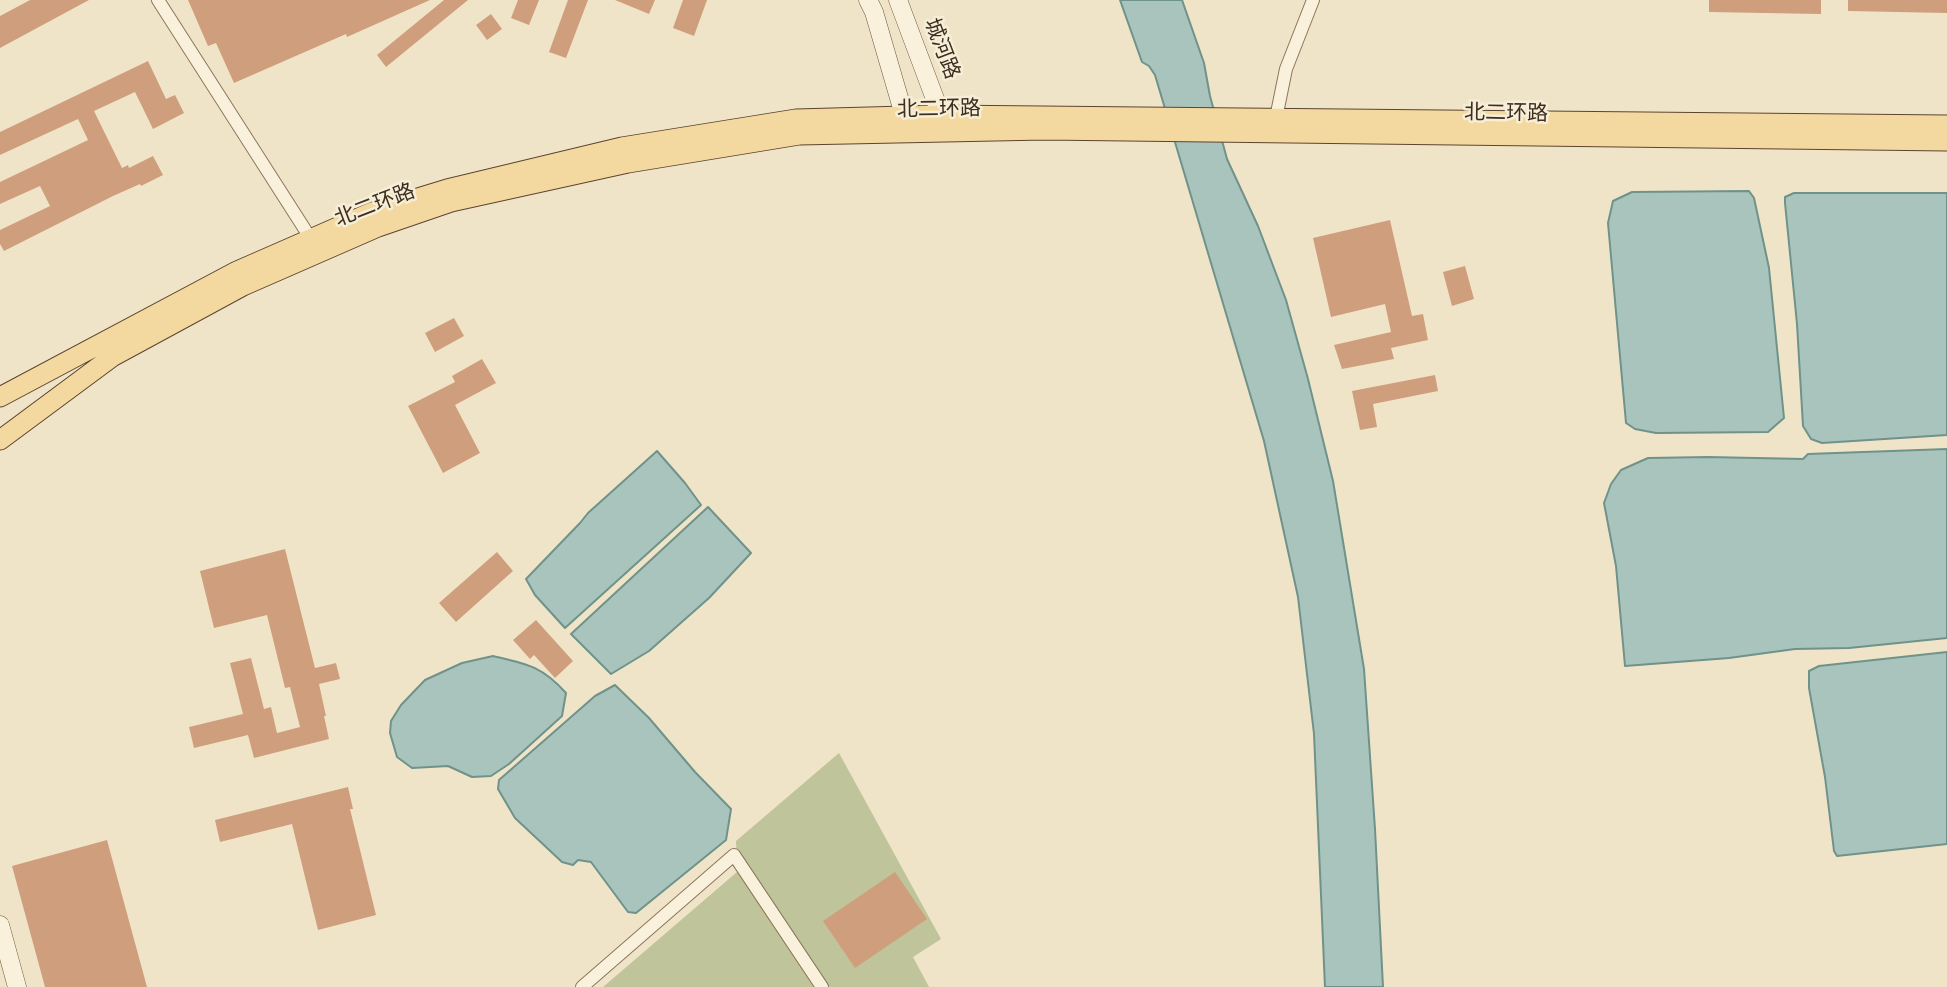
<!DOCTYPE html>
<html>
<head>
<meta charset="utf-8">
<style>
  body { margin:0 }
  canvas { display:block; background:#f0e4c8 }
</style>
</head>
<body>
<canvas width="1947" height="987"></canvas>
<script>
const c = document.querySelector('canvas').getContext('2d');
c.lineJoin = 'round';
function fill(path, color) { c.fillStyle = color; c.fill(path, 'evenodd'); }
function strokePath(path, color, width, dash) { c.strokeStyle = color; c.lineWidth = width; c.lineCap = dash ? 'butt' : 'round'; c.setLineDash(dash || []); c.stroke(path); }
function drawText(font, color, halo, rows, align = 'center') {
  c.font = font + ' "Source Serif 4","Noto Sans SC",serif'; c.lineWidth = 5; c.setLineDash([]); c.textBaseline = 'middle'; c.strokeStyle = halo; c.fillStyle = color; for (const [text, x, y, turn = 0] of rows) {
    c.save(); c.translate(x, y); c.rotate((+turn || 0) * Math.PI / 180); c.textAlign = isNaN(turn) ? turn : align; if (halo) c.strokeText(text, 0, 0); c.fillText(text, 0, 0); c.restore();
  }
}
fill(new Path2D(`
  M839,753l102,186 -28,18 16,30h-326l134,-115 -1,-31z`), '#bfc49a');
const water = new Path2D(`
  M1120,0h62l22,63 6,33 17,63 31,67 28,74 22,79 25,102 31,188 11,160 8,158h-58l-11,-253 -16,-137 -34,-156 -109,-366 -6,-9 -7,-4z
  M1749,191l5,7 15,70 15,150 -16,14 -112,1 -21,-4 -9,-6 -18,-200 5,-22 19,-9z
  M1794,193h153v242l-125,8 -11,-4 -8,-13 -6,-102 -12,-121v-6z
  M1947,449v189l-98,10 -54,1 -66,9 -104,8 -9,-100 -12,-63 7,-19 10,-14 27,-12 60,-1 95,2 5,-5z
  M657,451l28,32 16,22 -136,123 -30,-33 -9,-16 54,-56 8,-10z
  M708,507l43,46 -42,45 -60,53 -38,23 -40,-40z
  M1947,652v192l-110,12 -3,-5 -9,-74 -16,-89v-17l10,-5z
  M493,656c34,8 49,10 73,37l-4,23 -53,48 -18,12 -19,1 -24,-11 -36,2 -15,-11 -7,-24 1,-12 10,-16 24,-25 37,-17z
  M615,685l34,33 46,54 36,37 -5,31 -90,73 -8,-1 -37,-50 -13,-2 -5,5 -11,-3 -47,-44 -17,-29 1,-9 96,-84z`);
fill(water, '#a9c4bc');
strokePath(water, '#6f938a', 2);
fill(new Path2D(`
  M30,0h59l-89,48v-32z
  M188,0h242l-83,37 -1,-3 -112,49 -18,-40 -8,3z
  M444,0h24l-82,67 -9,-12z
  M518,0h21l-10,25 -18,-7z
  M568,0h20l-22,58 -17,-6z
  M615,0h40l-6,14z
  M683,0h24l-13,36 -21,-8z
  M1709,0h112v14l-112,-2z
  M1848,0h99v13l-99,-2z
  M491,14l11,15 -15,11 -11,-15z
  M148,61l18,38 9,-4 9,18 -31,16 -18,-37 -41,19 28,57 6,-3 1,3 24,-12 10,19 -22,11 -1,-2 -27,12 -109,55 -4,-7v-14l50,-24 -10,-20 -40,18v-22l88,-42 -10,-21 -78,36v-23z
  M1390,220l22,96 11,-2 5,26 -37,8 3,11 -52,10 -8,-24 57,-13 -6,-28 -54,13 -18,-79z
  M1465,266l9,33 -22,7 -9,-34z
  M454,318l10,18 -29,16 -10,-19z
  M482,359l14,24 -41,22 25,48 -37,20 -35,-67 47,-24 -3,-6z
  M1435,375l3,16 -65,13 4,23 -17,3 -8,-39z
  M285,549l30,119 21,-5 4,16 -21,5 7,32h-2l5,23 -75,19 -6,-23 -54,13 -5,-21 54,-13 -13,-51 21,-5 13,51 7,-2 6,26 23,-6 -10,-40 -5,1 -18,-73 -53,13 -14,-57z
  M497,552l16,19 -57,51 -17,-19z
  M536,620l37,41 -18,17 -21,-23 -4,4 -17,-19z
  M348,787l5,22h-3l26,106 -58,15 -26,-106 -72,18 -5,-22z
  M107,840l40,147h-102l-33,-121z
  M895,872l32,47 -72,49 -32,-47z`), '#cf9f7d');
const street = new Path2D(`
  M158,0l153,239
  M1276,118l10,-49 27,-69
  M582,987l152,-132 88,132`);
const secondary = new Path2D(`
  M868,0l6,12 30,103
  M898,0l43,115
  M0,925l17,62`);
const primary = new Path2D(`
  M0,397l237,-126 135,-59 75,-23 175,-42 174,-28 145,-4 1006,10
  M0,440l112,-83 131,-71 135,-59 73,-25 177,-39 171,-28 245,-5 903,11`);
strokePath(street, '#8d765c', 14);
strokePath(secondary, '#6f573f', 19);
strokePath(primary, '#5b4430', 21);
strokePath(street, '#faf1dc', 12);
strokePath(secondary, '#faf1dc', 18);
strokePath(primary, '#f3d9a0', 19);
drawText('21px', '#3d2e20', '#f7eed8', [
  ["城河路",941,49,69],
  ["北二环路",939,110,-1],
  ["北二环路",1506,114,1],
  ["北二环路",375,206,-21]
]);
</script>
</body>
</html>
